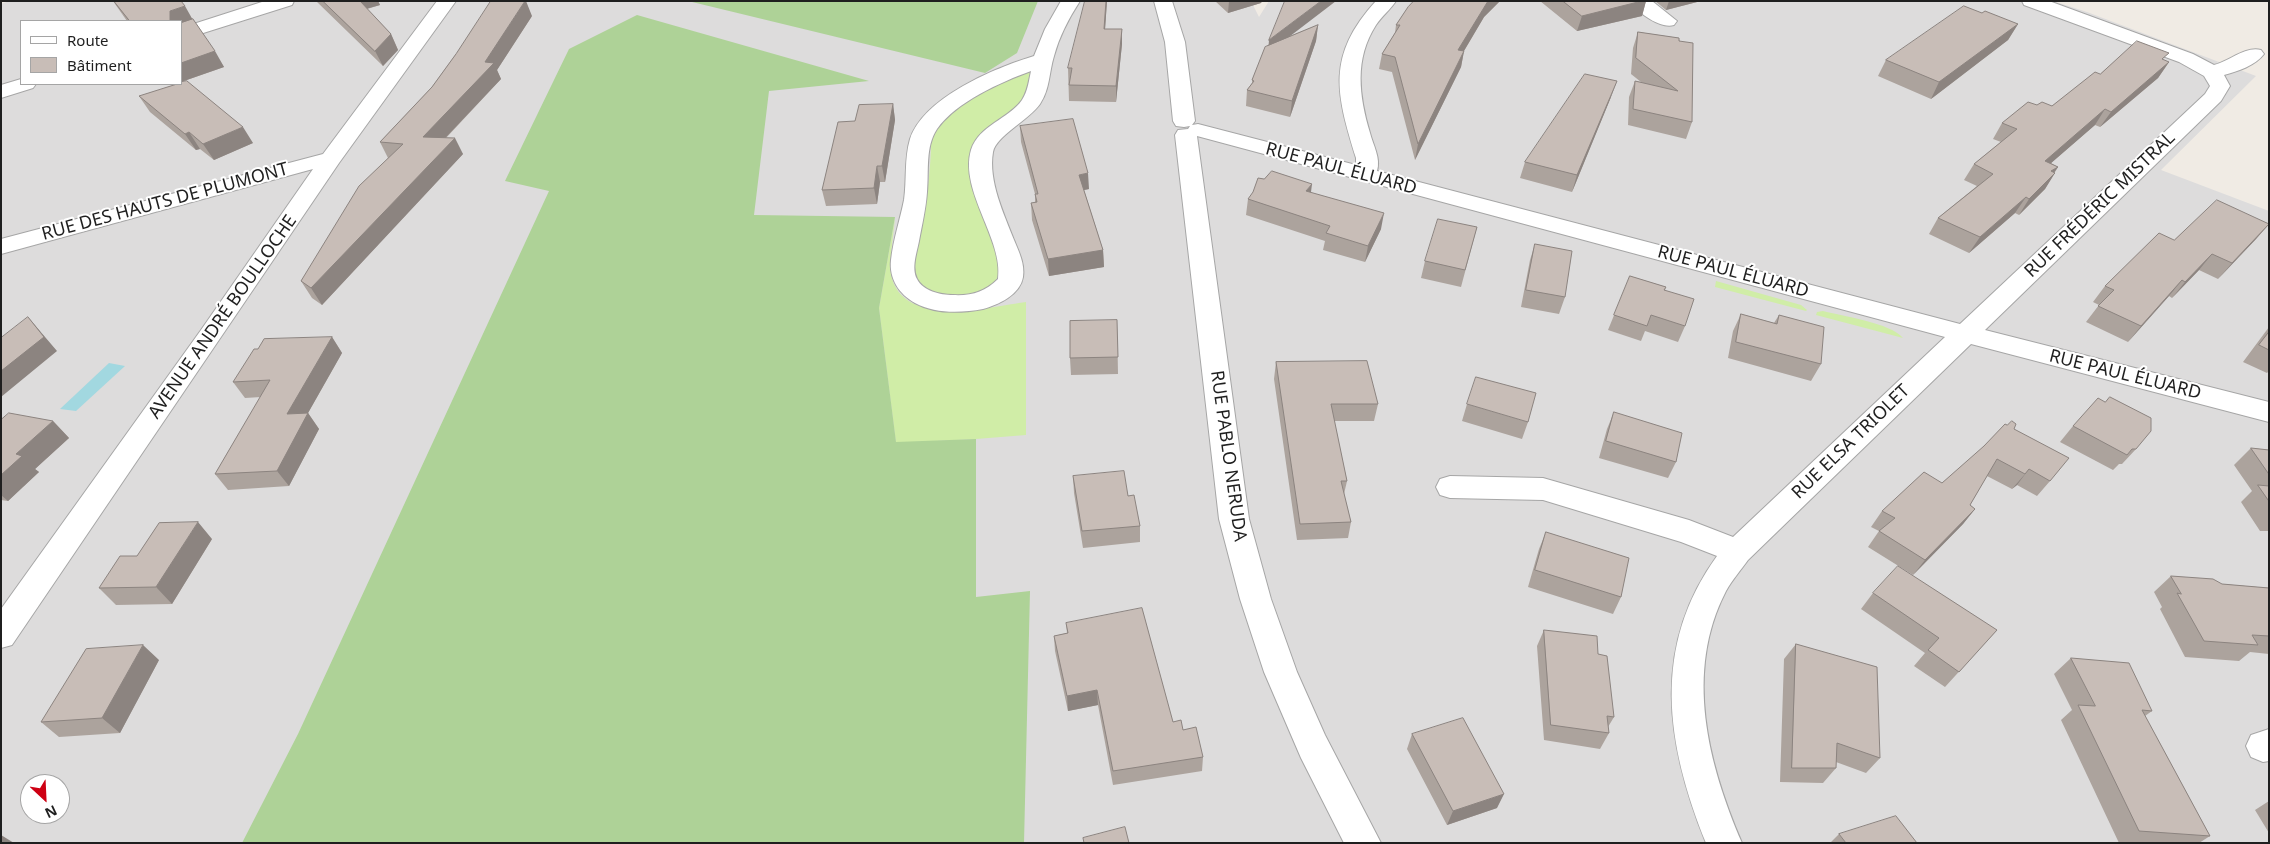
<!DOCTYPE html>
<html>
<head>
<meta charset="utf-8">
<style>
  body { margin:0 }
  #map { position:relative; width:2270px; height:844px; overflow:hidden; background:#f0ebe4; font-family:"Noto Sans",sans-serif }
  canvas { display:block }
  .frame { position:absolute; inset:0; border:2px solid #1f1f1f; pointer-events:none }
  .legend { position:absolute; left:20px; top:20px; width:162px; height:65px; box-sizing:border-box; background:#fff; border:1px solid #a5a5a5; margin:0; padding:6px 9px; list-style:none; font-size:15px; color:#1f1f1f }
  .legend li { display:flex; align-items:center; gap:10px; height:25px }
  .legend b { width:25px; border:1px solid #a5a5a5 }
  .north { position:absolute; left:20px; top:774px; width:50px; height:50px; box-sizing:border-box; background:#fff; border:1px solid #a5a5a5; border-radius:50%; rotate:155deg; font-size:14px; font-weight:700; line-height:20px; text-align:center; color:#1f1f1f }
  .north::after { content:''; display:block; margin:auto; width:18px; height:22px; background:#ce0013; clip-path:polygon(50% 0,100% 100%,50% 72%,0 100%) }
</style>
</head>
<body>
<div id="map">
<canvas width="2270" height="844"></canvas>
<div class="frame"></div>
<ul class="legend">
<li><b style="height:6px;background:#fff"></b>Route</li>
<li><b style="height:14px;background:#c8bdb7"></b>Bâtiment</li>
</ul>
<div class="north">N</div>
</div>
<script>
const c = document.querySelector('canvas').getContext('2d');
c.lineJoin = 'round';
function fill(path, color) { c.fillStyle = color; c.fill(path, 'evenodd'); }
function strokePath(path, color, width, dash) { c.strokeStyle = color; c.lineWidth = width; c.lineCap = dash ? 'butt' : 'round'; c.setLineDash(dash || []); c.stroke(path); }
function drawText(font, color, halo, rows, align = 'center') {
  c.font = font + ' "Noto Sans",sans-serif'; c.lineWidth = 4; c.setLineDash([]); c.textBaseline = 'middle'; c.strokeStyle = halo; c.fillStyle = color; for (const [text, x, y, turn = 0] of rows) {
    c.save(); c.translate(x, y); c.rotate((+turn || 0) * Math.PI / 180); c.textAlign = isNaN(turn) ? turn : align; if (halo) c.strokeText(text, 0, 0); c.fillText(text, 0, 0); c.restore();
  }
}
fill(new Path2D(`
  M9,1h1242l8,16 10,-16h784l34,11 169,64 -95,94 108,41v632h-2268v-839zM21,21h160v63h-160zM30,784h30v30h-30z`), '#dddcdc');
fill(new Path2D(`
  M1033,70c-1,6 -1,13 -3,19 -10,29 -53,34 -59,65 -2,6 1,13 2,19 5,21 29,86 25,102 -6,27 -72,28 -83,3 -9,-18 6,-47 9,-66 4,-23 7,-47 7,-71 15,-35 67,-63 102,-71z
  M895,217c-1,15 -6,43 -4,57 10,55 98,33 135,28v133l-50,4 -80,4 -17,-135z
  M1716,281l85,24 6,5 -1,1 -91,-24z
  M1823,311c19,5 68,12 80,27l-87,-23 1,-3z`), '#d0eda7');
fill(new Path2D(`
  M688,1h350l-21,52 -32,20z
  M637,15l232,66 -100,10 -15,124 141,2 -16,91 17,134 80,-3v158l54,-6 -6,252h-782l56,-109 251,-543 -44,-10 64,-132z`), '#aed297');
fill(new Path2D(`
  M109,363l16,3 -49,45 -16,-2z`), '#a2d8e0');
const minor = new Path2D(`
  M265,1h29l-2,4 -111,35v-12z
  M437,1h19l-117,162 -327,482 -11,3v-39l200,-279 112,-161 -312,85v-15l322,-85z
  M1061,1h19c-11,17 -21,36 -26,55 -5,16 -4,33 -14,48 -11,16 -44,32 -47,48 -5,29 11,62 21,88 5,12 11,24 9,37 -3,18 -25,28 -40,32 -22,4 -48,5 -68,-6 -16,-9 -26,-24 -24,-43 2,-20 9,-40 13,-60 3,-20 0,-41 6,-61 14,-42 85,-71 124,-83l11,-27zM1031,71c-2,9 -3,20 -9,29 -13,19 -43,25 -51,50 -12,41 33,90 27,129 -13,13 -27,17 -45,16 -13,0 -30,-4 -36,-16 -6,-11 0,-27 2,-38 3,-16 7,-33 8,-49 2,-21 -2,-45 10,-63 19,-27 64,-47 94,-58z
  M1154,1h18l13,41 10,79 -3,4 6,-1 158,41v-7c-20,-65 -30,-102 20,-157h20c-6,9 -14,15 -20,24 -22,34 -17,71 -6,108 3,12 11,25 7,38l583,153 245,-230 5,-8 -6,-10 -25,-14 -155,-57 -2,-4h27l144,53 21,11c16,-4 31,-19 47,-15l3,4c-9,12 -26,17 -40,21l6,11 -9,15 -236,229 284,72v20l-298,-78 -223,216c-7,10 -16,20 -22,31 -42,81 -18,173 16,252h-36c-40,-99 -55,-196 11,-287l-36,-14 -138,-42 -93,-2 -10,-3 -4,-8 4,-8 10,-3 93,2 146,42 44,17 212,-200 -748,-201 52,383 22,80 26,73 28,63 56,108h-37l-43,-85 -37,-86 -24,-73 -21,-80 -44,-384 3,-5 10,-1 2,-3 -6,1 -8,-1 -3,-5 -8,-79z
  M1630,1h22l25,20 -3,4c-14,4 -36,-12 -44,-24z
  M21,79v5h15l-3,4 -32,10v-13z
  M2269,729v32l-6,1 -12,-5 -5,-11 5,-11z`);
strokePath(minor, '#a6a6a6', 2);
fill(minor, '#fff');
fill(new Path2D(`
  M113,1l80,18 31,48 -43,15v-61h-54z
  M316,1h62l2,4 -13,4 24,25 7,16 -15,16z
  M1107,1l-2,28h17v15l-6,58 -47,-1 -1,-33z
  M1215,1h47l-1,2 -33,10z
  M1414,1h86l-16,16 -20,34 -3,16 -46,93 -23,-88 -13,-3 3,-15 13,-21 1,-8z
  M1540,1h106l-4,15 -65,15z
  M1655,1h46l-35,9z
  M1982,13l36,11 -10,16 -77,59 -53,-23 8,-16z
  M532,16l-35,54 4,9 -55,59 17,16 -141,151 -10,-7 -11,-17 87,-123 -8,-16 52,-55 24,-33z
  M1318,25l-2,16 -26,76 -44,-11 1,-16 5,-7v-3l16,-35z
  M1638,32l41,6 13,84 -6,17 -58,-14 1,-28 6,-16 6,1 -10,-8 2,-26z
  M2164,60l5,2 -11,16 -58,49 -5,-2 -44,38 7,4 -13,22 -26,26 -4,-2 -46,40 -40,-19 9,-16 39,-32 -13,-6 10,-16 27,-22 -8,-3 9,-16 35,-18 15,1 48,-32z
  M139,96l114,47 -39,17 -14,-11 -4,1 -46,-38z
  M1611,97l-39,95 -52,-14 5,-16z
  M893,104l2,16 -10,62h-5l-3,22 -51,2 -4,-16 33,-69z
  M1020,126l69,63 -5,1 19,60 1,17 -55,9 -17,-56 -1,-17h4v-9l-14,-52z
  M1311,193l70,36 -16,33 -42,-12 2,-9 -79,-26 2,-16z
  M2269,224l-13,15 -38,40 -19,-9 -27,28 -3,-2 -41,46 -42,-20 13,-17 -6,-3 12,-16 69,-46z
  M1477,227l-16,60 -40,-9 4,-17z
  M1535,244l30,53 -6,17 -38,-7 9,-47z
  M1630,276l36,11 -1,3 20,36 -7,16 -33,-11 -4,10 -33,-11z
  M1741,314l33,9 5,-8 42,49 -10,17 -83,-23 5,-27z
  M1117,320l1,54 -47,1 -1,-17z
  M2269,327v44l-2,2 -24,-11z
  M332,337l10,16 -34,60 11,16 -30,57 -61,4 -13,-16 46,-77 -16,1 -12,-16 25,-33z
  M1276,362l102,42 -4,17h-40l13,60 -3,13 7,28 -3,16 -51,2 -23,-161z
  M1467,404l61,18 -6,17 -60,-18z
  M1614,412l62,50 -8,16 -69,-20 8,-29z
  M1,420l52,1 16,17 -34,31 4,3 -31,29 -7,-1z
  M2073,426l63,23 -14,15h-3l-6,6 -53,-28z
  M2014,429l36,52 -13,15 -20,-11 -5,4 -25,-13 -17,29 5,4 -12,15 -50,51 -45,-28 11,-16 -8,-4 11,-16 60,-28z
  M2251,448l18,2v81h-9l-19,-29 11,-11 -18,-26z
  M1073,476l55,20 12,30v16l-57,6 -9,-55z
  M1546,532l75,65 -8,17 -85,-27 11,-38z
  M212,539l-40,65 -56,1 -17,-17 38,-32z
  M2171,576l51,8 47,4v66l-19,-2 -11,9 -54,-4 -25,-48 2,-2 -8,-15z
  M1873,593l124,37 -52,57 -31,-21 11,-13 -64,-44z
  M1066,623l107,99 10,8 20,27 -1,14 -89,14 -15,-80 -30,6 -13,-60 -1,-15 13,-3z
  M1544,630l54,24 16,63 -6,10 1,6 -9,16 -56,-9 -7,-94z
  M1796,644l84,114 -14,15 -30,-11v6l-13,15 -43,-1 4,-123z
  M2071,658l81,53 -7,5 65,120 -11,7h-80l-58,-123 11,-10 -18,-36z
  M159,660l-39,73 -61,4 -18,-15z
  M1412,734l85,74 -50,17 -40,-76z
  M2269,801v32l-14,-23z
  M1839,834l78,9h-87z`), '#aca39d');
fill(new Path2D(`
  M358,1h20l2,4 -18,5z
  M525,1h1l6,15 -35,54 4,9 -70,74 -8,-16 62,-75z
  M1106,1h1l-3,43v-15z
  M1229,1h33l-1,2 -33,10z
  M1321,1h15l-68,52 1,-13z
  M1488,1h12l-16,16 -29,49 3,-16z
  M1642,1h4l-4,15 -65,15 5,-15z
  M1669,1h32l-35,9z
  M185,6l9,16 -13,4v-5h-11v-10z
  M2018,24l-10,16 -77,59 8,-17z
  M1318,25l-2,16 -26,76 2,-16z
  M1122,29v15l-6,58v-16z
  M391,34l7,16 -15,16 -8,-15z
  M215,51l9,16 -43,15v-19z
  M1464,51l-3,16 -46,93 3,-16z
  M2169,62l-11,16 -58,49 11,-15z
  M1617,81l-6,16 -39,95 5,-17z
  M893,104l2,16 -10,62 -3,-16z
  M2105,109l-10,16 -60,52 10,-16z
  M243,127l10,16 -39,17 -11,-16z
  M189,132l11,17 -4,1 -11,-16z
  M455,138l8,16 -141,151 -11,-17z
  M877,166l3,16 -3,22 -3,-16z
  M2058,167l-8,11 5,-5 -10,16 -26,26 10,-16 22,-28z
  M1088,173l1,16 -10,2v-16z
  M1312,184l-2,16 -4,-9z
  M2026,197l-11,16 -46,40 11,-16z
  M1384,213l-3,16 -16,33 3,-16z
  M2269,224l-13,15 -38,40 14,-16z
  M1103,250l1,17 -55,9 -1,-17z
  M2212,254l-13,16 -27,28 13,-16z
  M2182,280l-13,16 -41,46 13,-16z
  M28,317l29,34 -56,46v-26z
  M332,337l10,16 -34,60 11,16 -30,57 -12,-15 10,-57z
  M53,421l16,17 -34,31 4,3 -31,29 -7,-6v-20l15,-21z
  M2029,469l-12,16 -5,4 13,-15z
  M1975,509l-12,15 -50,51 12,-15z
  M198,522l14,17 -40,65 -16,-17z
  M143,645l16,15 -39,73 -18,-15z
  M1097,690l1,15 -30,6 -1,-15z
  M1504,794l-7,14 -50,17 6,-14z
  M1,835l13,8h-13z`), '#8c8480');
const building = new Path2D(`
  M114,1h67l4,5 -15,5v10h-40z
  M323,1h37l31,33 -16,17z
  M491,1h34l-40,61 9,1 -71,74 32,1 -144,150 -10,-7 58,-95 44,-42 -23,-2 52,-55 24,-33z
  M1085,1h21l-2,28h18l-6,57 -47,-1 3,-17h-4z
  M1285,1h36l-52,39z
  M1414,1h74l-30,49 6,1 -46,93 -23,-87 -13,-3 18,-29h-4l12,-18z
  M1563,1h79l-60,15z
  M1964,6l18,7 3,-2 33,13 -79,58 -53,-22z
  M193,19l22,32 -34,12v-40z
  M1318,25l-26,76 -45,-11 7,-9 -2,-1 13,-33z
  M1638,32l41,6v3l14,2 -1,79 -59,-13 2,-28 43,10 -42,-33z
  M2137,41l32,12 -7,6 7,3 -58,50 -6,-3 -60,52 13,6 -7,4 4,2 -26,26 -3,-2 -46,40 -42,-19 55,-44 -19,-10 43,-35 -15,-6 26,-21 9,3 5,-3 10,4 43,-34 5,2z
  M1585,74l32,7 -40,94 -52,-13z
  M187,81l56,46 -40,17 -14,-12 -4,2 -46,-38 38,-12h4v-2z
  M893,104l-11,62h-5l-3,22 -52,2 16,-68 17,-1 4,-16z
  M1073,119l15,54 -9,2 24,75 -55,9 -17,-56 6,-1 -2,-8h3l-18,-68z
  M1272,171l40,13 -6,7 78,22 -16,33 -42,-13 4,-7 -82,-27 5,-7 5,-14 6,1z
  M2217,200l52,24 -37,39 -20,-9 -27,28 -3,-2 -41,46 -43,-20 16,-16 -9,-4 54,-53 15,7z
  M1438,219l39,8 -12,43 -40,-9z
  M1535,244l37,7 -7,46 -39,-7z
  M1630,276l36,11 -2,3 30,9 -9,27 -34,-11 -4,11 -33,-11z
  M1741,314l36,10 2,-9 45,12 -3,37 -85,-22z
  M28,317l16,20 -43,34v-33z
  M1117,320l1,37 -48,1v-37z
  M2269,332v18l-10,-5z
  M332,337l-45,77 21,-1 -31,58 -62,3 55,-94 -37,2 21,-33h4l6,-10z
  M1367,361l11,43h-47l16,77h-6l10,41 -51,2 -24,-162z
  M1476,377l60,16 -8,29 -61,-18z
  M2110,397l41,21v13l-15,18h-4l-5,6 -54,-29 25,-28 7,4z
  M1614,412l68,21 -6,29 -70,-21z
  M9,413l44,8 -37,33 6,2 -21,19v-55z
  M2012,421l4,3 -2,5 55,29 -19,23 -21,-12 -4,5 -28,-15 -27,46 5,4 -50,51 -46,-29 16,-13 -13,-7 42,-39 18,11 42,-37 21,-22 2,1z
  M2251,448l18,2v24z
  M1124,471l4,25 6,-1 6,31 -58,5 -9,-55z
  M2258,485l11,1v15z
  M198,522l-42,65 -57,1 21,-32h17l22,-33z
  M1546,532l83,26 -8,39 -86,-27z
  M1898,566l99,64 -38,42 -31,-22 11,-12 -66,-45z
  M2171,576l42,3 9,5 47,4v48l-17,-1 6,10 -54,-4 -27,-48 4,1z
  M1142,608l31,114 8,-2 2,10 13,-3 7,30 -90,14 -16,-81 -30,6 -13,-60 14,-3 -2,-10z
  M1544,630l53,6 1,18 9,2 7,61 -7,-1 2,17 -58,-8z
  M1796,644l81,23 3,91 -43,-15 -1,25h-44z
  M143,645l-41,73 -61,4 45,-73z
  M2071,658l58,5 23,48 -10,-1 68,126 -71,-5 -61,-126 17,1z
  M1463,718l41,76 -51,17 -41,-77z
  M1896,816l21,27h-71l-7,-9z
  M1125,827l4,16h-45l-1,-5z`);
fill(building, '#c8bdb7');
strokePath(building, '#8c8480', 1);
drawText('18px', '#1f1f1f', '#fff', [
  ["RUE PAUL ÉLUARD",1341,169,15],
  ["RUE DES HAUTS DE PLUMONT",165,202,-15],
  ["RUE FRÉDÉRIC MISTRAL",2100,205,-44],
  ["RUE PAUL ÉLUARD",1733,272,15],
  ["AVENUE ANDRÉ BOULLOCHE",223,317,-55],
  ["RUE PAUL ÉLUARD",2125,375,14],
  ["RUE ELSA TRIOLET",1851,442,-44],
  ["RUE PABLO NERUDA",1228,456,82]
]);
</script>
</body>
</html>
